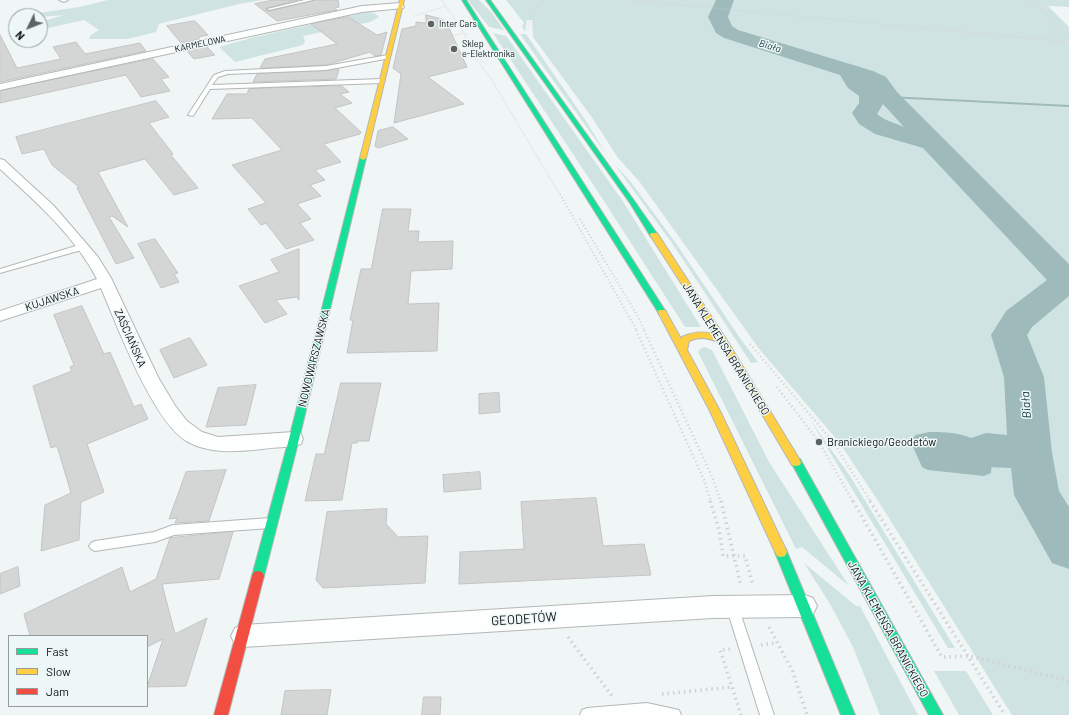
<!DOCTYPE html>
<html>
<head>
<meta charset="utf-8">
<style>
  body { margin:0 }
  #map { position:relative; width:1069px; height:715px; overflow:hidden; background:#f0f5f5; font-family:Barlow,sans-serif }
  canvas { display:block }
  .legend { position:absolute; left:8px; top:635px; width:140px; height:72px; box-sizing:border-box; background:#eef7f7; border:1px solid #959c9c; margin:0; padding:5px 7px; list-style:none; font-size:12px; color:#0f1313 }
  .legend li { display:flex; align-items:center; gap:8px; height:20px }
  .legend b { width:20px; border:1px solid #959c9c }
  .north { position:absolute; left:8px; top:8px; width:40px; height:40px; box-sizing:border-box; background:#eef7f7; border:1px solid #959c9c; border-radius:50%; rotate:227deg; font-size:11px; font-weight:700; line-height:16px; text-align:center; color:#0f1313 }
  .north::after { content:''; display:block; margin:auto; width:14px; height:18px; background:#5e6262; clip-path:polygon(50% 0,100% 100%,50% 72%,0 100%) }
</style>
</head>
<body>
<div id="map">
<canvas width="1069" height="715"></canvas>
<ul class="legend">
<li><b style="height:5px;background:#16e098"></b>Fast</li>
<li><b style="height:5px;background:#ffcf43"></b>Slow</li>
<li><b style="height:5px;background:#f24e42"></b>Jam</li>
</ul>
<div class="north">N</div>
</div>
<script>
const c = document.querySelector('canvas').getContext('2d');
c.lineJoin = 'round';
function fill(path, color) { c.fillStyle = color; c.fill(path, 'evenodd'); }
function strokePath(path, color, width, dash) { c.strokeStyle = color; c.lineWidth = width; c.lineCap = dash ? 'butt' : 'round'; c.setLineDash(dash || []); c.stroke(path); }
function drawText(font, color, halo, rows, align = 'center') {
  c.font = font + ' Barlow,sans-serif'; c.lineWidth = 3; c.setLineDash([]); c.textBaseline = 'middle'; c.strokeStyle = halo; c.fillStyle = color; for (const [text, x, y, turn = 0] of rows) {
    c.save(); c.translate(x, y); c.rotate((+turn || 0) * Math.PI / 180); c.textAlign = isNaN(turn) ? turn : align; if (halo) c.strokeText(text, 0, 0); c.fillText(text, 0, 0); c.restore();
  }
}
fill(new Path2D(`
  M108,0h155l-24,4 -73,18 -7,2 -3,8 -29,7h-38l2,-4 8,-5 -15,-10 -44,10v-8l24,-7 -24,2 -20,-1 59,-9z
  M468,0h11l13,13 12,17 -15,-3z
  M506,0h563v7l-21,-1 21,21v688h-57l-130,-208 -43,-65 -79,-92 -121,-169 -21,-23 -25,-39 -60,-82 -1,-17h-5l-2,12 -3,-6 2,-3z
  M367,12l7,1 5,4 -9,5 -67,14 2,5 -2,4 -68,17 -16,-15 36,-10z
  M493,33l13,3 116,164 79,127h-16l-83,-129z
  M520,34h6l60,87 20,33z
  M615,165l15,16 45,61 65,96 18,24 -7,1 -79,-120z
  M705,347l7,3 57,112 80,124 -47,-39 -6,2 -98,-197 3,-4z
  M811,421l39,55 105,172h-7z
  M804,563l52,43h4l58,109h-38l-27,-68 -23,-43z
  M934,671h32l27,44h-34z`), '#d0e3e3');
fill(new Path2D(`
  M929,432c22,0 51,1 60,25 2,6 3,10 2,16l-7,3 -56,-6 -6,-3 -12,-27 6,-5z`), '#9ebaba');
fill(new Path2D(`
  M888,96l181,9v2l-180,-9 -2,-1z`), '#9ebaba');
fill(new Path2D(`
  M716,0h18l-6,17 4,9 6,4 135,41 13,6 11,15 172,172v32l-37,31 -5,8 17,42 8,76 7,38 10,16v62l-17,-6 -38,-68 -3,-27 -25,-1 -15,-5 -7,-12 7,-12 15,-5 21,2 -3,-58 -13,-42 15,-24 41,-31 -124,-132 -48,-14 -16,-10 -7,-11 7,-10v-7l-11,-8 -8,-13 -116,-37 -8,-5 -8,-16zM883,104l21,23 -20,-8 -7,-5z`), '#9ebaba');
const building = new Path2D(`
  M273,0h25l-31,8 -1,2 3,1 45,-11h24l1,7 -4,1 2,2 -60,11 -22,-17z
  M426,15l16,4 7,9 18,39 -39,10 36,27 -70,19 7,-49 -8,-6 9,-39 14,-3v-4l10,1z
  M348,17l29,18 10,-3 -6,23 -6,1 -5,-4 -44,13 -66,3 5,-9 72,-15 -26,-20z
  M195,21l13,14 -10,2 2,2 -19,4 -14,-17z
  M0,35l17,33 44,-9 -8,-12 23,-5 9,12 55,-11 6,8 -146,31z
  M207,47l8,8 -21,4 -7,-8z
  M153,59l16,18 -8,2 9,12 -29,6 -15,-22 -126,28v-12z
  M339,70l-3,9 -83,3 4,-8z
  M342,86l7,6 -9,2 12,9 -17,5 26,24 -1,2 -36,10 17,18 -26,8 10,10 -15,5 11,11 -24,8 14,15 -11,4 14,17 -28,9 -20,-26 -5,2 -13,-16 18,-6 -34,-38 50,-15 -30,-32 -40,1 15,-25h20l2,-5z
  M156,101l13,16 -20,6 24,31 -2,1 27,33 -24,7 -29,-36 -47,13 30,55 -16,-11 -3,1 25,41 -18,6 -39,-76 2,-1 -27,-22 -8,-16 -22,5 -6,-17z
  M393,127l15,12 -30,9 -3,-2 3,-15z
  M383,209h28l-3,22h11l-1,11 35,-1 -1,28 -41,2 -3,33 31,-1 -2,48 -90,2 6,-33h-3l11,-51h10z
  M155,239l23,34 -4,1 5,8 -18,6 -23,-44z
  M299,249v51l-2,-3 -21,3 11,14 -22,9 -26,-37 40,-14 -8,-12z
  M82,306l22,48 6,-2 24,55 7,-3 7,15 -61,25 17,48 -23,10 -2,38 -38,11 4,-46 26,-12 -14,-47 -6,2 -18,-62 39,-15 -2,-4 4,-2 -20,-50z
  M190,338l17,27 -33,13 -14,-28z
  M341,383h40l-12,58h-12v2h-5l-10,57 -37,1 11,-47h8z
  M256,385l-10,40 -40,2 12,-39z
  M499,393l1,19 -21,2v-20z
  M226,470l-17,51 -34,2 2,-5 -8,1 17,-47z
  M480,472l1,17 -37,3 -1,-17z
  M596,498l7,48 41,-2 7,31 -192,9 1,-32 64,-3 -3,-47z
  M387,509l-1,15 12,13 30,-1 -3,47 -102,5 -7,-8 11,-68z
  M233,532l-14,47 -57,5 13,50 32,-16 -21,68 -39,1 16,-48 -16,8v-11h-117l-6,-22 98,-47 8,25 26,-13 14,-41z
  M18,567l2,19 -20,8v-20z
  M331,690l-4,25h-46l4,-24z
  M424,697h17l-1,18h-18z`);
fill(building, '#d4d5d5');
strokePath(building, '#c3c4c4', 1);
const lane = new Path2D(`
  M305,0h8l-44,10 -2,-1z
  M388,55l2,1v2l-64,12 -98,4 -10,3 -6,8 170,-6 3,2 -3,2 -172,6 -17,27 -5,-1 26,-40 11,-4 101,-5z
  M79,245h6l1,2 -1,2 -85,24v-4z
  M270,518l4,2 2,3 -2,3 -4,2 -96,7 -19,7 -60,9 -4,-2 -2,-3 2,-3 4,-2 59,-9 19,-7z
  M732,600l4,2 2,4 36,109h-14l-34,-109 2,-4z
  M647,703l32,7 2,5h-101l2,-5 5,-2z`);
const street = new Path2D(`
  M59,0h9l-4,2z
  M400,3l4,3 -1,2 -41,4 -362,78v-6l362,-78z
  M0,159l4,1 50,46 44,51 13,21 48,101 17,28 11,14 15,11 16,5 76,-5 7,2 2,5 -2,5c-12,4 -26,3 -39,5 -26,3 -51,5 -74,-7 -35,-19 -71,-117 -87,-154l-101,33v-10l97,-32c-22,-43 -62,-78 -97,-110z
  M805,595l8,3 4,8 -4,8 -8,3 -92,1 -470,29 -8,-3 -4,-8 4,-8 8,-3 470,-29z`);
const fast = new Path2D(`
  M462,0h4l200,312 -1,2h-6l-1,-2z
  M486,0h4l145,202 23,33 -1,2h-6l-21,-34z
  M363,156l3,2 -67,281 -35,137 -2,4 -4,1 -4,-1 -2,-4 37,-137 71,-281z
  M796,458l4,1 143,256h-14l-138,-253 1,-3z
  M781,547l4,1 2,4 68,163h-14l-66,-163 2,-4z`);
const slow = new Path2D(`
  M400,0h4l-38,158 -3,2 -3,-2z
  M651,233h6l69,106 75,123 -1,3 -4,1 -4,-1 -72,-122c-11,-5 -20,-7 -31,-2l-2,9 33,61 67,141 -2,4 -4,1 -4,-1 -67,-145 -52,-99 1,-2h6l16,29 1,-2c11,-5 20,-6 32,-3l-64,-99z`);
const jam = new Path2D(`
  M258,571l4,1 2,4 -36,139h-14l38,-139 2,-4z`);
strokePath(lane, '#b4b7b7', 2);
strokePath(street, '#b4b7b7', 2);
strokePath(fast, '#b4b7b7', 2);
strokePath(slow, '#b4b7b7', 2);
strokePath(jam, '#b4b7b7', 2);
strokePath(new Path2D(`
  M442,0l22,33
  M630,0l439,42
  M1029,0l7,4 33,36
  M414,16l32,-10
  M528,30l4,-17 13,-13
  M464,34l8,20 18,23 70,118
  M470,41l2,7 12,15
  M408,46l56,-13 3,2`), '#d0d0d0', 1.5, [0.5, 1.5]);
strokePath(new Path2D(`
  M560,194l77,137
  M580,219l57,96 8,16`), '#d0d0d0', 2, [1, 2.5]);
strokePath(new Path2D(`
  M636,330l68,150 7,22
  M644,330l69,149 8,23
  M750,344l83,98 38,60
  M777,387l42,55 34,60`), '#d0d0d0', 2.5, [1, 3]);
strokePath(new Path2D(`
  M710,501l9,28 4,27h22l8,29
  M721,501l20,85
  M853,501l89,156 27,-1 100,25
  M870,501l135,214
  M769,627l24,45 14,43
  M568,637l44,59
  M761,645l15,-2
  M730,649l-10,1 21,65
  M662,694l70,-7`), '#d0d0d0', 3.5, [1.5, 4]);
fill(lane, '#fdfefe');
fill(street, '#fdfefe');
fill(fast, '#16e098');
fill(slow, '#ffcf43');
fill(jam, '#f24e42');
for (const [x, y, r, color] of [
  [431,24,4,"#5e6262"],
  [454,49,4,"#5e6262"],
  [819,442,4,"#5e6262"]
]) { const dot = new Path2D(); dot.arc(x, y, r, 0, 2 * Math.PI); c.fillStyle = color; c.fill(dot); strokePath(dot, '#eef7f7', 1.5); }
drawText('9px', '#0f1313', '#eef7f7', [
  ["Inter Cars",439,24],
  ["Sklep",462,44],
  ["e-Elektronika",462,54]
], 'left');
drawText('9px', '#0f1313', '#eef7f7', [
  ["KARMELOWA",200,44,-12]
]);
drawText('italic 10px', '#143a3b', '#eef7f7', [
  ["Biała",770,46,17]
]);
drawText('11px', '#0f1313', '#eef7f7', [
  ["KUJAWSKA",52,299,-18],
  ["ZAŚCIAŃSKA",130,338,66],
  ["JANA KLEMENSA BRANICKIEGO",726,349,58],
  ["NOWOWARSZAWSKA",314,358,-76],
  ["JANA KLEMENSA BRANICKIEGO",888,629,61]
]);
drawText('11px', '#0f1313', '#eef7f7', [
  ["Branickiego/Geodetów",827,442]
], 'left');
drawText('italic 12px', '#143a3b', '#eef7f7', [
  ["Biała",1026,405,-94]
]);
drawText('13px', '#0f1313', '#eef7f7', [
  ["GEODETÓW",524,619,-4]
]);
</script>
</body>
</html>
